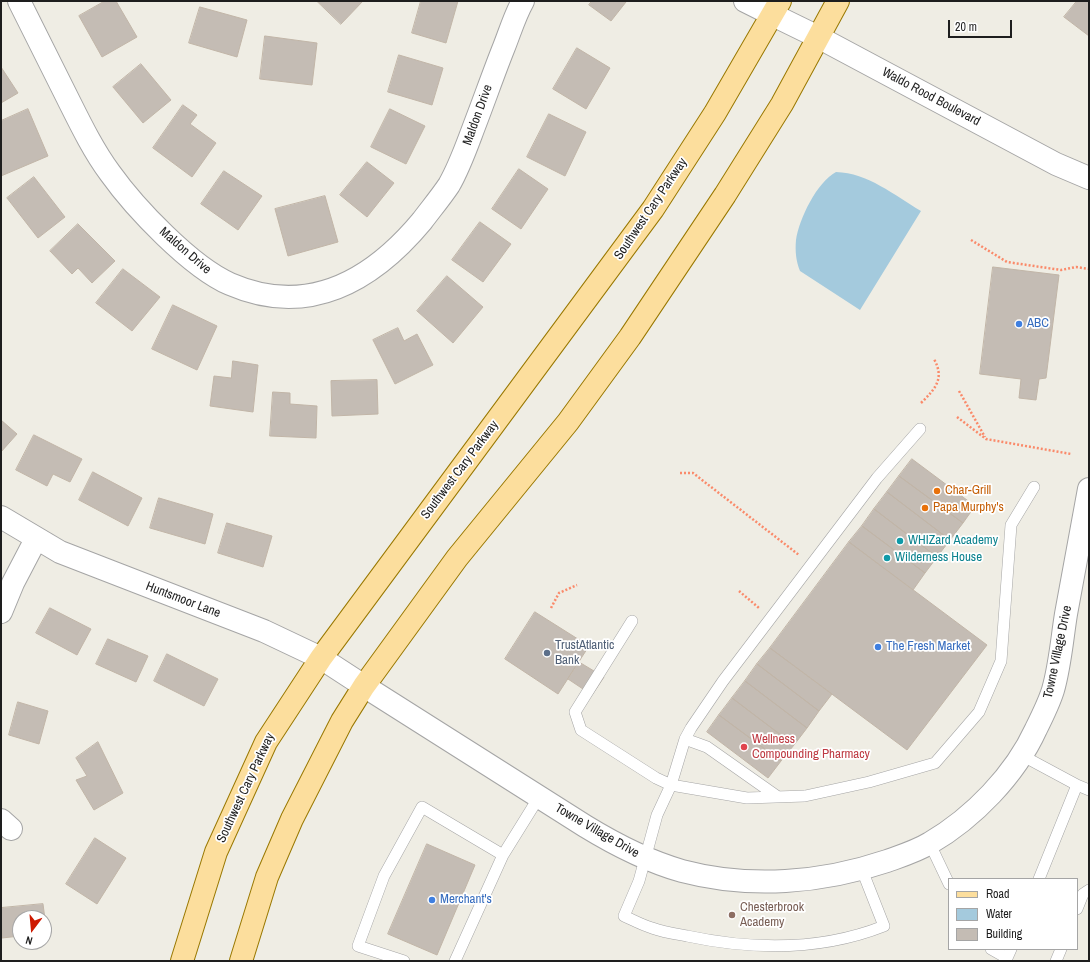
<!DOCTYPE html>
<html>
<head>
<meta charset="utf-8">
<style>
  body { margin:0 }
  #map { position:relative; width:1090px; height:962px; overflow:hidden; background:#efede4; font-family:"Archivo Narrow",sans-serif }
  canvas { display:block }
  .frame { position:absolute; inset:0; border:2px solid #1e1e1e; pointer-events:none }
  .legend { position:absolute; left:948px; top:878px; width:130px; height:72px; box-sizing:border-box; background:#fff; border:1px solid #a5a5a5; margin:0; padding:5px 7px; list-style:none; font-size:12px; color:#1e1e1e }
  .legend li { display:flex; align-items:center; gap:8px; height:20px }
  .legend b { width:20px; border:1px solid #a5a5a5 }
  .north { position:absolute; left:12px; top:910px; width:40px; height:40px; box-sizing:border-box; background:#fff; border:1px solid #a5a5a5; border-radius:50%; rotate:196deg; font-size:11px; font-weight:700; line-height:16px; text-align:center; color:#1e1e1e }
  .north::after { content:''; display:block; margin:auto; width:14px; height:18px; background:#cd1900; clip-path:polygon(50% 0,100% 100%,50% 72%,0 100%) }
  .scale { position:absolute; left:948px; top:20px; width:64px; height:18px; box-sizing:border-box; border:2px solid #1e1e1e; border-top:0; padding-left:5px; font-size:12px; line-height:14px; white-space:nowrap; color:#1e1e1e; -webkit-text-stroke:3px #fff; paint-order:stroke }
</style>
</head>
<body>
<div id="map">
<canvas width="1090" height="962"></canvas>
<div class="frame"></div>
<ul class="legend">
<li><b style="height:5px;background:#fcde9d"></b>Road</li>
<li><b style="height:11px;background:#a4cadd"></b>Water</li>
<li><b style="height:11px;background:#c4bcb4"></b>Building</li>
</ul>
<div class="north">N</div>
<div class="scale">20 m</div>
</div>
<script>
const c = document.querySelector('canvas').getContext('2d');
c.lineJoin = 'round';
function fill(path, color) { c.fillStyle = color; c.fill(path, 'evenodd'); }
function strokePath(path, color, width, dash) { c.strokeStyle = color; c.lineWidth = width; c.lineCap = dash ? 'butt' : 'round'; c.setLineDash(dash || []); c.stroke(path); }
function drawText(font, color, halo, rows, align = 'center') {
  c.font = font + ' "Archivo Narrow",sans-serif'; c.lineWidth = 3.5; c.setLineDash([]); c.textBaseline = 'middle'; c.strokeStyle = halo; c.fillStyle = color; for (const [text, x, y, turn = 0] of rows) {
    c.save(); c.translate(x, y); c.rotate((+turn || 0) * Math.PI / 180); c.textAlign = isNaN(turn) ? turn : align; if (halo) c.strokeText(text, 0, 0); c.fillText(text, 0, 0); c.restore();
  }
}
fill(new Path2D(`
  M836,172c32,1 58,23 85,39l-61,99 -60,-39c-4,-10 -5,-20 -4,-31 3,-21 21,-58 40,-68z`), '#a4cadd');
const building = new Path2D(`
  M105,1h11l21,36 -35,20 -23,-41z
  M317,1h46l-22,23z
  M421,1h37l-12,42 -34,-10z
  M592,1h32l2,1 -15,19 -22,-16z
  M1077,1h12v35l-25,-19z
  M200,7l47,13 -10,37 -48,-14z
  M265,36l52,7 -5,42 -52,-6z
  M577,48l33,20 -24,41 -33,-20z
  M399,55l44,13 -11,37 -44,-13z
  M141,64l30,36 -28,23 -30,-36z
  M1,67l17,26 -17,10z
  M183,105l14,10 -7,9 26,19 -24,34 -39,-29z
  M28,109l20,47 -47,20v-55z
  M390,109l35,17 -19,38 -35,-17z
  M549,114l37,18 -21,44 -38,-19z
  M367,162l27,21 -27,34 -27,-22z
  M519,169l29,20 -27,40 -29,-20z
  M224,171l38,25 -24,34 -37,-26z
  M34,177l31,40 -27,21 -31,-40z
  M325,196l13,46 -50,14 -13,-47z
  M480,222l31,22 -28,38 -31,-22z
  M78,224l37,37 -23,22 -14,-15 -6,6 -22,-23z
  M993,267l66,8 -13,103 -7,1 -3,21 -17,-2 2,-19 -41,-5z
  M123,269l37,28 -28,34 -36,-28z
  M447,276l36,31 -30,36 -36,-32z
  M173,305l44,21 -20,44 -45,-21z
  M398,328l6,13 13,-7 16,31 -38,19 -22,-44z
  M233,361l25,4 -5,47 -43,-6 4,-30 17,2z
  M377,380l1,34 -46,2 -1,-35z
  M273,392l17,1v11l27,2 -1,32 -46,-2z
  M1,420l16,14 -16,18z
  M34,435l48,24 -12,23 -17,-8 -6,12 -31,-16z
  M912,459l63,47 -12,17 -64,-47z
  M93,472l49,26 -14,28 -49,-26z
  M899,476l64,47 -13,17 -63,-48z
  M887,492l63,48 -13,17 -63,-48z
  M159,498l54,16 -8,30 -55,-16z
  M874,509l63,48 -12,16 -63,-47z
  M227,523l45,13 -9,31 -45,-14z
  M862,526l63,47 -12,17 -64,-48z
  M849,542l138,103 -80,105 -137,-102z
  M50,608l41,21 -14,26 -41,-22z
  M535,612l54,34 -31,48 -53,-35z
  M108,639l40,17 -12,26 -40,-18z
  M770,648l62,46 -13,17 -62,-47z
  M167,654l51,25 -14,27 -50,-25z
  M579,662l25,15 -12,18 -24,-16z
  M757,664l62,47 -12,17 -62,-47z
  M745,681l62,47 -13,17 -62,-47z
  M732,698l62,47 -13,16 -62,-46z
  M18,702l30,9 -9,33 -30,-9z
  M719,715l62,46 -13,17 -61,-46z
  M98,742l25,51 -29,17 -18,-30 11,-4 -11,-18z
  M95,838l31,20 -29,46 -31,-20z
  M427,844l48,21 -38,90 -49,-21z
  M43,904l4,30h-3v-16h-24v18l-18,2 -1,-30z`);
fill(building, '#c4bcb4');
strokePath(building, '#c1b5a7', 1);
const service = new Path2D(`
  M632,621l-57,91 6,18 75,48 15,7 76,13 58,-2 64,-14 66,-19 44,-51 22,-51 10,-136 23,-38
  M685,739l22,8 71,50
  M1023,756l54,29 -38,94
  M1077,785l12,5
  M930,844l19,40
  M862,870l22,56c-63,25 -131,24 -197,10 -11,-2 -24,-4 -35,-8 -10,-3 -19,-8 -28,-12l15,-35 18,-66 14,-30 14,-46 6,-11 32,-47 154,-203 43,-49
  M1077,909l6,-15 6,-4
  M991,949l16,9 4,-9
  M404,961l-46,-15 26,-70 38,-69 81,48
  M455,961l48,-106 36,-58
  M1056,961l5,-12`);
const minor = new Path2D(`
  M19,1c16,32 32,64 48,96 13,26 26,53 43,76 25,35 81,94 120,111 78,34 142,-3 192,-63 9,-12 19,-24 27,-36 11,-19 18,-40 26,-61 10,-26 19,-52 29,-77 6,-15 11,-32 19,-46
  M745,1l28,14
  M1,517l59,35 204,79 57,27 43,28
  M1,612l12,-29 23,-44
  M1,820l10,9`);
const tertiary = new Path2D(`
  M773,15l45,22 238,127 33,14
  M364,686l221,140c31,19 62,35 97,45 68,18 140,12 205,-10 14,-5 30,-10 43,-18 43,-25 85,-68 106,-114 6,-12 13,-26 17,-39 7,-24 9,-51 13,-76 8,-42 15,-83 23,-125`);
const primary = new Path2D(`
  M182,961l34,-109 50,-110 55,-84 332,-449 62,-96 65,-112
  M241,961l26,-84 25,-58 50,-98 22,-35 93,-128 111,-136 62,-85 95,-142 57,-91 56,-103`);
strokePath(service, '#a5a5a5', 12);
strokePath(minor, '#a5a5a5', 24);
strokePath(tertiary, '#a5a5a5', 24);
strokePath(primary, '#997800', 24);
strokePath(new Path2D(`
  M971,240l36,22 54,8 15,-3 13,2
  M959,391l26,46
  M921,403c14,-14 24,-24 13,-44
  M957,417l29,22 85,15
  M680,473h13l106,82
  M739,591l20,17
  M551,608l8,-15 18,-8`), '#fa8a6a', 2.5, [2, 2]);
strokePath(service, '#fff', 11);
strokePath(minor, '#fff', 22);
strokePath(tertiary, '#fff', 22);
strokePath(primary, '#fcde9d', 22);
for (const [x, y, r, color] of [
  [1019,324,4,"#3f7fe0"],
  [937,491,4,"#e8710a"],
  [925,508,4,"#e8710a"],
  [900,541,4,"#0f9aa8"],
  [887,558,4,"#0f9aa8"],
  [878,647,4,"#3f7fe0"],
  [547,653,4,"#5c6f8a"],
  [744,747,4,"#e0444e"],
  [432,900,4,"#3f7fe0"],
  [732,915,4,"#8d6e63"]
]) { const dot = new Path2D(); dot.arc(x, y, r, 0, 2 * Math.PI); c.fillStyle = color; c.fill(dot); strokePath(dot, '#fff', 1.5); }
drawText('13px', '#1e1e1e', '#fff', [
  ["Waldo Rood Boulevard",931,97,28],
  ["Maldon Drive",478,115,-70],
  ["Southwest Cary Parkway",651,209,-56],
  ["Maldon Drive",185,251,41],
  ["Southwest Cary Parkway",460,470,-53],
  ["Huntsmoor Lane",183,600,21],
  ["Towne Village Drive",1058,652,-78],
  ["Southwest Cary Parkway",246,788,-65],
  ["Towne Village Drive",597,831,30]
]);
drawText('13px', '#366cbe', '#fff', [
  ["ABC",1027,324],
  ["The Fresh Market",886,647],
  ["Merchant's",440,900]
], 'left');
drawText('13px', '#c56008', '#fff', [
  ["Char-Grill",945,491],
  ["Papa Murphy's",933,508]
], 'left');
drawText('13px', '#0d838f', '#fff', [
  ["WHIZard Academy",908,541],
  ["Wilderness House",895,558]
], 'left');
drawText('13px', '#4e5e75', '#fff', [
  ["TrustAtlantic",555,646],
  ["Bank",555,661]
], 'left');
drawText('13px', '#be3a42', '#fff', [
  ["Wellness",752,740],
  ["Compounding Pharmacy",752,755]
], 'left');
drawText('13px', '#785e54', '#fff', [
  ["Chesterbrook",740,908],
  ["Academy",740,923]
], 'left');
</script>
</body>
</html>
